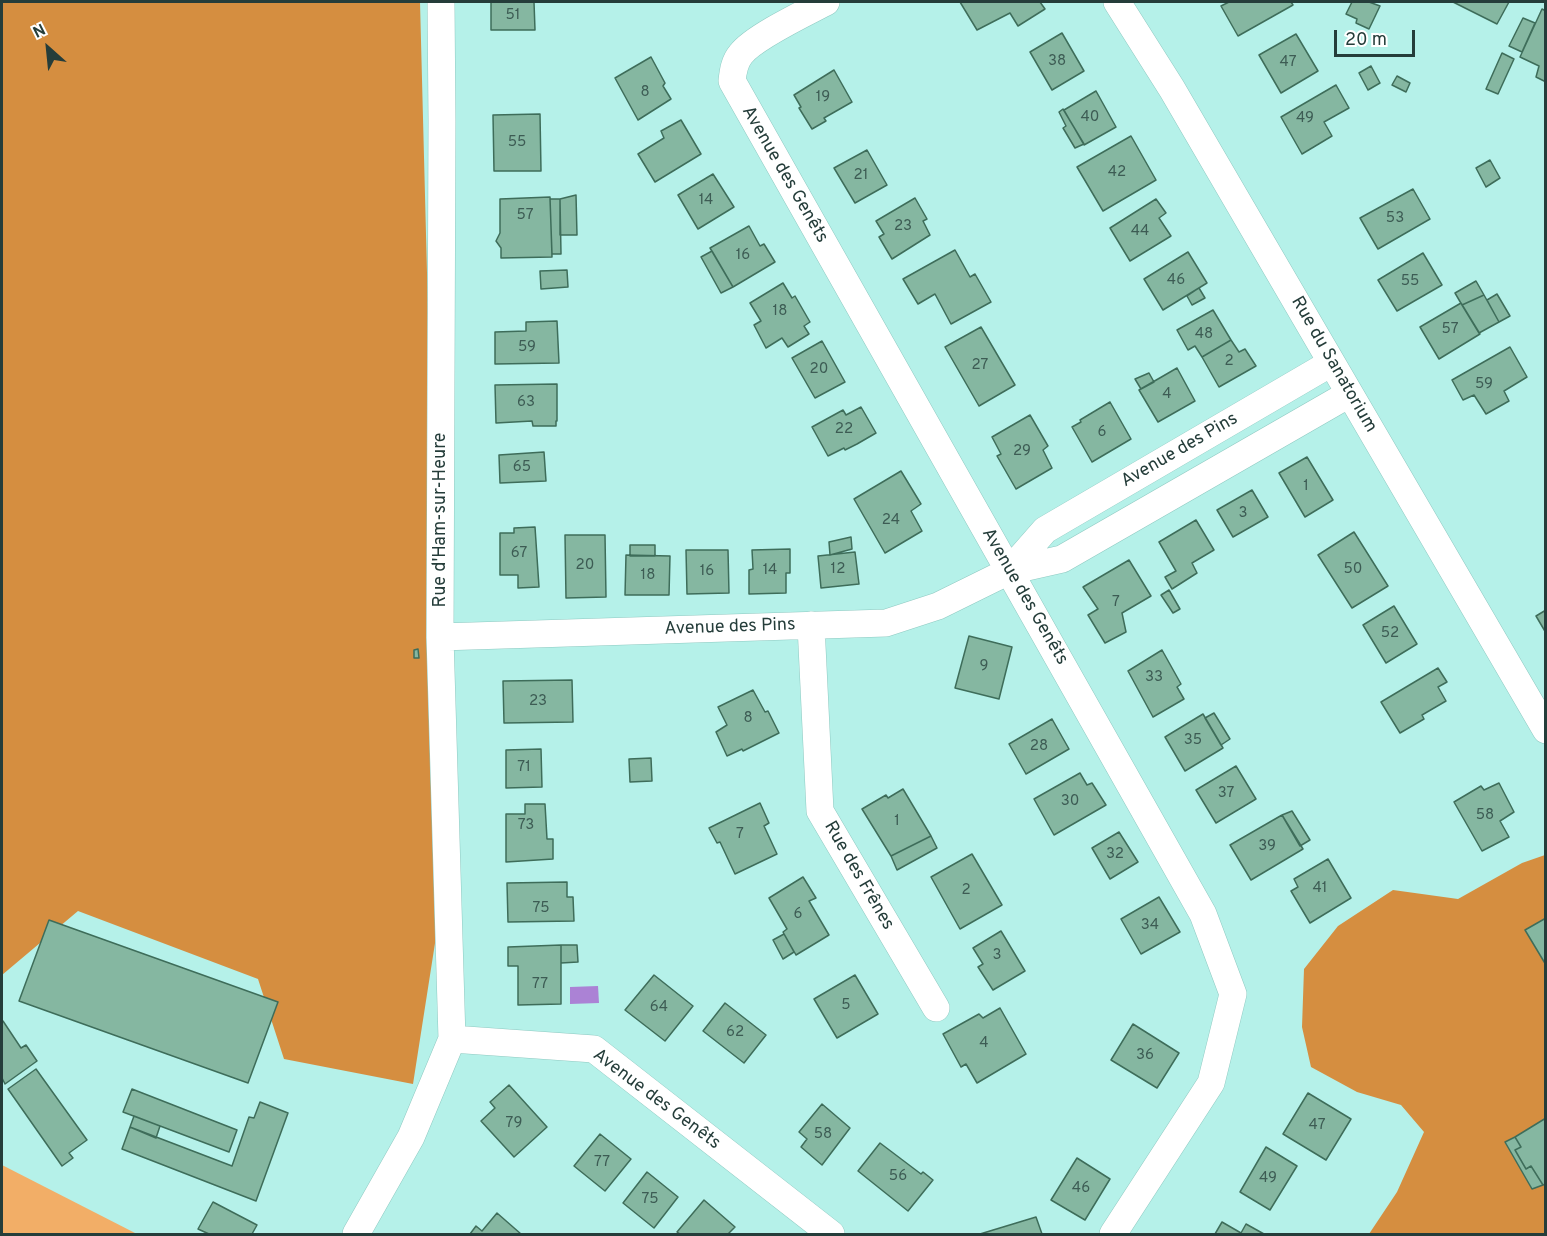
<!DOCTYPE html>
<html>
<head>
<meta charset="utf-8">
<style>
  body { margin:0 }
  #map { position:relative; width:1547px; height:1236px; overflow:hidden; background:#b5f1e9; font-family:Overpass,sans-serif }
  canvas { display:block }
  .frame { position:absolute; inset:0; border:3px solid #253d3a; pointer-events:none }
  .north { position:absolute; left:18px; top:18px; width:60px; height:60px; -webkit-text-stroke:4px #fff; paint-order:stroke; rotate:333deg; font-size:16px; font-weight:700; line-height:24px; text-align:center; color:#253d3a }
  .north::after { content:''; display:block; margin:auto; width:21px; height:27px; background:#253d3a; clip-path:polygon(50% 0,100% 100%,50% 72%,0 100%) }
  .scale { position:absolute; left:1334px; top:30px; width:81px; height:27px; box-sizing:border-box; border:3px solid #253d3a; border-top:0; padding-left:8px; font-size:18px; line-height:21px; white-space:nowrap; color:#253d3a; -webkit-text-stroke:4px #fff; paint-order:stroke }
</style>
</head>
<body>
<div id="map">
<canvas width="1547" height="1236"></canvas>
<div class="frame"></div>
<div class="north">N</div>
<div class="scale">20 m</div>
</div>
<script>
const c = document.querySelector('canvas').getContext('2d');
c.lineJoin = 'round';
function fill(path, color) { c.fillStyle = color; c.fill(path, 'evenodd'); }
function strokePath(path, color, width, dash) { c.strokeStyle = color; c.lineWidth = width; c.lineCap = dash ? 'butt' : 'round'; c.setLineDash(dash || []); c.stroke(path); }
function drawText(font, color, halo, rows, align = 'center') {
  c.font = font + ' Overpass,sans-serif'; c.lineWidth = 5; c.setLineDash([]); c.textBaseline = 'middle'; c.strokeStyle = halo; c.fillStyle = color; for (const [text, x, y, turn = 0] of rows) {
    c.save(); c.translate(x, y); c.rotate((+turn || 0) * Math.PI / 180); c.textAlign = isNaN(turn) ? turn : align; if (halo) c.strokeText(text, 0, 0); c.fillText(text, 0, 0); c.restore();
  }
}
fill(new Path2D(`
  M2,1165l135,69h-135z`), '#f2ae67');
fill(new Path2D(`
  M2,2h418l23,890 -30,192 -129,-25 -26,-80 -180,-68 -76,64z
  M1545,855v379h-176l28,-42 27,-60 -23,-27 -44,-13 -46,-25 -9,-40 2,-58 34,-43 55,-36 65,9 64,-36z`), '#d58e40');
fill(new Path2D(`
  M598,986l1,17 -29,1v-17z`), '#ab82d5');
const building = new Path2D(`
  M491,2h43l1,28h-44z
  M960,2h80l5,7 -27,17 -8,-13 -33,17z
  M1229,2h62l2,3 -55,31 -17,-30z
  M1352,2h17l11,4 -11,23 -13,-6 1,-4 -11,-5z
  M1453,2h56l-12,22z
  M1542,9l4,2v71l-10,-5 3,-11 -19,-9z
  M1523,18l12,5 -13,29 -13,-6z
  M1062,33l22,38 -32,19 -22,-38z
  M1296,34l22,37 -37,22 -22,-38z
  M1502,53l12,6 -16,35 -12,-5z
  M651,57l14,26 -2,3 8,13 -33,21 -23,-42z
  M1371,66l9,17 -12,7 -9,-17z
  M834,70l18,32 -28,16 2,3 -14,8 -13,-21 2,-1 -7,-12z
  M1397,76l13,7 -4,9 -14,-7z
  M1336,85l13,23 -25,14 8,14 -30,18 -21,-37z
  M1096,91l20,36 -32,18 -20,-35z
  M1063,109l21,35 -9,4 -12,-20 3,-2 -7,-14z
  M540,114l1,57h-47l-1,-56z
  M681,120l20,34 -46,28 -17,-28 26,-16 -3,-7z
  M1131,136l25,44 -53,31 -26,-44z
  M867,150l20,35 -32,18 -21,-35z
  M1490,160l10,18 -14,9 -10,-19z
  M713,174l21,33 -36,22 -20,-34z
  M1413,189l17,30 -52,30 -18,-31z
  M576,195l1,40h-17v-36z
  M550,197l2,60 -51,1v-10l-5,-7 4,-8v-34z
  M915,198l12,21 -4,2 7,14 -38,24 -13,-22 5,-3 -8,-13z
  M550,199h10l1,55h-9z
  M1156,199l10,14 -7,5 12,18 -41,25 -20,-33z
  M749,226l11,20 4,-2 11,18 -42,25 -23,-39z
  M955,250l15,27 5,-3 16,28 -40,22 -16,-30 -17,10 -15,-25z
  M712,251l21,36 -12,6 -20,-36z
  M1188,252l19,31 -44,27 -19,-31z
  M1423,253l19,32 -45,26 -19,-31z
  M567,270l1,17 -27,2 -1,-18z
  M1476,281l8,14 -22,10 -7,-12z
  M783,283l9,15 3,-2 15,26 -6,4 5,8 -21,13 -6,-9 -16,10 -12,-23 7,-4 -11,-18z
  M1199,288l6,10 -13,7 -5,-9z
  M1497,294l13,22 -11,6 -12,-22z
  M1484,295l15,27 -20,11 -17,-28z
  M1461,303l19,31 -41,25 -19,-32z
  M1213,310l18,30 -29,17 -7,-11 -7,4 -11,-20z
  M557,321l2,42 -64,1v-32l31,-1v-9z
  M981,327l34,58 -36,21 -34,-59z
  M1231,340l8,12 6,-3 11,17 -37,21 -17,-30z
  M822,341l23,41 -30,16 -23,-40z
  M1510,347l17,30 -23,14 5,10 -23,13 -12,-19 -11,5 -11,-20z
  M1177,368l18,33 -37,21 -19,-32z
  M1149,373l5,9 -13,7 -6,-10z
  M557,384v37h-1v5h-23l-1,-5 -36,2 -1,-38z
  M1110,402l21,37 -39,23 -20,-35 9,-5 -1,-2z
  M861,407l15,26 -19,11 -12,6 -1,-2 -16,8 -16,-29 31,-17 3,5z
  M1030,415l18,31 -5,4 9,18 -36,21 -19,-33 4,-2 -9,-17z
  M544,452l2,29 -46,2 -1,-28z
  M1307,457l26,43 -28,17 -26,-44z
  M901,471l20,33 -10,7 11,20 -37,22 -31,-54z
  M1252,490l16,27 -35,20 -16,-27z
  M1196,520l18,30 -22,13 5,10 -25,16 -7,-12 11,-6 -17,-29z
  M535,527l4,60 -21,1v-13h-18v-42h14v-5z
  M1354,532l34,54 -36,22 -34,-53z
  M565,535h40l1,62 -40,1z
  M851,537l1,12 -22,6 -1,-13z
  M630,545h25v11h-25z
  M790,549v24h-4v20l-37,1v-24l4,-1 -1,-19z
  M686,550h42l1,43 -42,1z
  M855,552l4,32 -38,4 -3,-32z
  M626,555l44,1 -1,39h-44z
  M1129,560l22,36 -29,17 4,19 -21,11 -17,-28 10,-6 -15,-22z
  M1169,590l11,19 -7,4 -12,-18z
  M1394,606l23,38 -31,19 -23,-38z
  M1546,610v23l-10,-17z
  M969,636l43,11 -13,52 -44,-11z
  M418,649l1,9h-5v-8z
  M1162,650l19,34 -4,3 7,12 -31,18 -25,-46z
  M1438,668l9,14 -9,5 8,14 -24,14 2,4 -24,14 -19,-31z
  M572,680l1,42 -69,1 -1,-42z
  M753,690l12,22 3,-1 11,22 -36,18 -1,-2 -15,7 -11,-24 11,-7 -9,-18z
  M1214,713l16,26 -9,6 -16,-27z
  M1203,714l20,34 -38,23 -20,-34z
  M1052,719l17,30 -43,25 -17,-30z
  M541,749l1,38 -36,1v-38z
  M651,758l1,23 -22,1 -1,-23z
  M1236,766l20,33 -40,24 -20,-33z
  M1080,773l7,12 5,-2 14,22 -52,30 -20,-36z
  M1499,783l15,29 -14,9 9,16 -27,14 -28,-49 27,-16 3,4z
  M903,789l28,47 -40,20 -29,-47 24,-14 2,3z
  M760,803l9,20 -5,3 13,28 -42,20 -15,-32 -3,1 -8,-15z
  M525,804h20l2,35h6v20l-47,3v-48h19z
  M1292,811l18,29 -10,6 -18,-31z
  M1282,815l21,34 -52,31 -21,-35z
  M1119,832l19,30 -28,17 -18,-31z
  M931,836l6,12 -40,22 -6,-14z
  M972,854l30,51 -42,24 -29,-52z
  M1328,859l23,39 -41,25 -19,-32 7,-4 -4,-8z
  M803,877l13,21 -7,3 20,34 -33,20 -13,-23 4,-3 -18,-31z
  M567,882v15h6l1,24 -66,1 -1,-39z
  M1159,897l21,35 -39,22 -20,-35z
  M1546,918v47l-21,-35z
  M49,920l229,82 -30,81 -229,-82z
  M1001,931l24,40 -32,19 -15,-23 5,-3 -10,-16z
  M784,934l10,18 -11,7 -10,-19z
  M561,945v59l-43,1v-39h-10v-19z
  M561,945h16l1,17 -17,1z
  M654,975l39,31 -28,35 -40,-31z
  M855,975l23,39 -41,24 -23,-39z
  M725,1003l41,32 -22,28 -41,-32z
  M1000,1008l26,46 -49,29 -11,-19 -5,3 -18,-33 36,-20 4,4z
  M3,1021l18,27 5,-3 11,16 -32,23 -3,-6v-56z
  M1133,1024l46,29 -22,35 -46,-28z
  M36,1069l51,71 -18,13 4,5 -11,8 -54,-77z
  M509,1085l38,42 -33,30 -33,-36 14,-13 -5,-6z
  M132,1089l105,41 -8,22 -106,-40z
  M1308,1093l43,26 -25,41 -43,-26z
  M260,1102l28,11 -32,88 -134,-52 8,-22 102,39 17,-49 5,1z
  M822,1104l28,24 -28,37 -21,-18 6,-8 -8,-7z
  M134,1116l26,10 -4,12 -26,-11z
  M1546,1118v66l-3,1 -12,-19 -5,3 -11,-19 6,-3 -6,-10z
  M600,1134l31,25 -26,32 -31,-25z
  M1515,1137l6,10 -6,3 11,19 5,-3 12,19 -11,4 -27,-47z
  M880,1143l41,31 2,-2 10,8 -25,31 -50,-40z
  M1266,1147l31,19 -27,44 -30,-18z
  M1077,1158l33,21 -25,41 -34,-20z
  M647,1172l31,25 -24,31 -31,-25z
  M704,1200l31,27 -7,7h-48l-3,-2z
  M213,1202l44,23 -5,9h-43l-11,-5z
  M497,1213l24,21h-51l6,-8 6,5z
  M1036,1217l6,17h-62z
  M1222,1222l19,11 5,-9 18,10h-49z`);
fill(building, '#85b7a1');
strokePath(building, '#3e6d5a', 1.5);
const minor = new Path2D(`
  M826,2c-21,11 -72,35 -85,52 -7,8 -8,18 -9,27l471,833 30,80 -22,89 -98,151
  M1117,2l55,87 374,641
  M1009,571l36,-41 286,-167
  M811,625l9,186 116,197
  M440,637l446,-14 52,-17 71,-35 53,-12 287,-165
  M452,1039l142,10 237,185
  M356,1234l55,-97 41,-98 -12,-402 2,-516 -1,-119`);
strokePath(minor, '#8ec9c1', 28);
strokePath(minor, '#fff', 27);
drawText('15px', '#3d5c54', null, [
  ["51",513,16],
  ["38",1057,62],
  ["47",1288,63],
  ["8",645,93],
  ["19",823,98],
  ["40",1090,118],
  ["49",1305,119],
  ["55",517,143],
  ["42",1117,173],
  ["21",861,176],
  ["14",706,201],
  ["57",525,216],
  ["53",1395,219],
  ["23",903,227],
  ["44",1140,232],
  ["16",743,256],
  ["46",1176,281],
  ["55",1410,282],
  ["18",780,312],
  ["57",1450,330],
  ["48",1204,335],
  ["59",527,348],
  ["2",1229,362],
  ["27",980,366],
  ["20",819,370],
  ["59",1484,385],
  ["4",1167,395],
  ["63",526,403],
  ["22",844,430],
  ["6",1102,433],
  ["29",1022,452],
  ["65",522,468],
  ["1",1306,487],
  ["3",1243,514],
  ["24",891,521],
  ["67",519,554],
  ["20",585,566],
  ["12",838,570],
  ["50",1353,570],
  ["14",770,571],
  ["16",707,572],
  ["18",648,576],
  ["7",1116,603],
  ["52",1390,634],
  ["9",984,667],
  ["33",1154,678],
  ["23",538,702],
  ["8",748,719],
  ["35",1193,741],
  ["28",1039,747],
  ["71",524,768],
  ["37",1226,794],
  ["30",1070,802],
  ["58",1485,816],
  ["1",897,822],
  ["73",526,826],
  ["7",740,835],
  ["39",1267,847],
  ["32",1115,855],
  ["41",1320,889],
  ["2",966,891],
  ["75",541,909],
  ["6",798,915],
  ["34",1150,926],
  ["3",997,956],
  ["77",540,985],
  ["5",846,1006],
  ["64",659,1008],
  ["62",735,1033],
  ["4",984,1044],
  ["36",1145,1056],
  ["79",514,1124],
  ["47",1317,1126],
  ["58",823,1135],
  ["77",602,1163],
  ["56",898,1177],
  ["49",1268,1179],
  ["46",1081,1189],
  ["75",650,1200]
]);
drawText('18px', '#253d3a', '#fff', [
  ["Avenue des Genêts",784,175,60],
  ["Rue du Sanatorium",1333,365,60],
  ["Avenue des Pins",1180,451,-30],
  ["Rue d'Ham-sur-Heure",441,520,-90],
  ["Avenue des Genêts",1024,597,60],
  ["Avenue des Pins",730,628,-2],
  ["Rue des Frênes",858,876,60],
  ["Avenue des Genêts",656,1100,37]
]);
</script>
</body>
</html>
